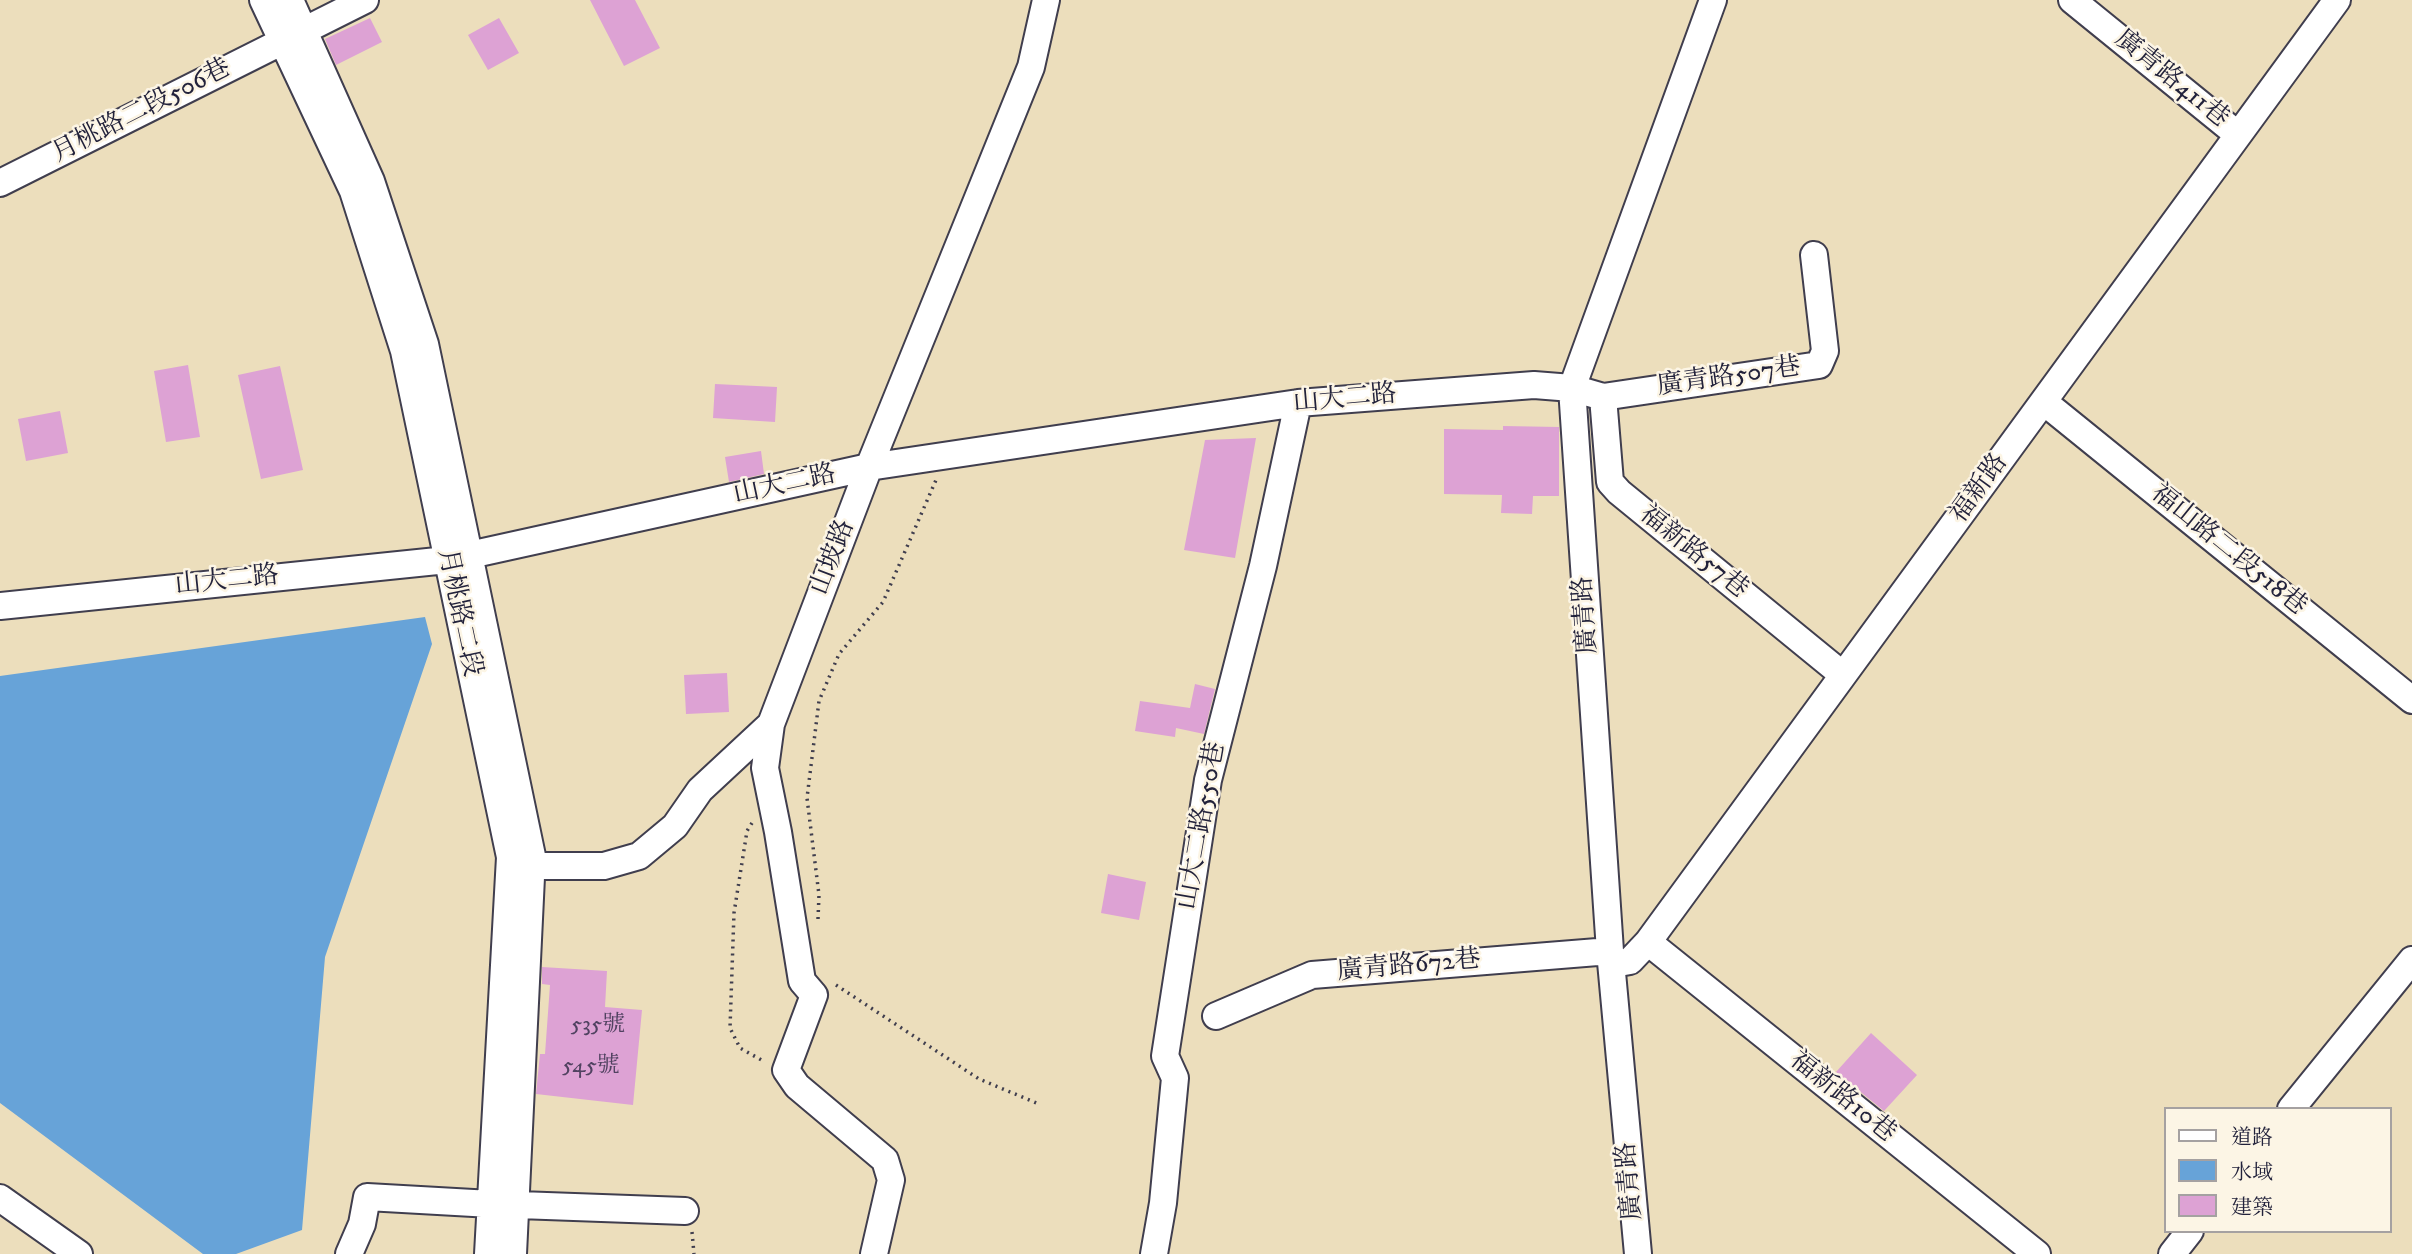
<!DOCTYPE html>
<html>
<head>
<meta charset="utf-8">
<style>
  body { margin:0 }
  #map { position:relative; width:2412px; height:1254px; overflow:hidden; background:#ecdebc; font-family:"IM FELL DW Pica","Noto Serif TC",serif }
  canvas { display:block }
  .legend { position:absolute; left:2164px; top:1107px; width:228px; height:126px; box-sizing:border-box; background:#fcf5e5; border:2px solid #a5a1a1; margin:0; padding:9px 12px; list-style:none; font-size:21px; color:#22223b }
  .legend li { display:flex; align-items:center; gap:14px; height:35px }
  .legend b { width:35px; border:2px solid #a5a1a1 }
</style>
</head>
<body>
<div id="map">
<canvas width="2412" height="1254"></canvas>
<ul class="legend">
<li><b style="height:9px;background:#fff"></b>道路</li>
<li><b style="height:19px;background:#67a3d8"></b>水域</li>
<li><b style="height:19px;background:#dda2d4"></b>建築</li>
</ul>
</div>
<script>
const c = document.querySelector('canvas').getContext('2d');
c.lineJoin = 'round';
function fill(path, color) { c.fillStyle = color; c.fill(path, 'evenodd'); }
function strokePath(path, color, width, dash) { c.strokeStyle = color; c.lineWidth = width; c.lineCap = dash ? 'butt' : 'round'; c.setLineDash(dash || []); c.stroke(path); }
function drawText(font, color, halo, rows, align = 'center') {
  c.font = font + ' "IM FELL DW Pica","Noto Serif TC",serif'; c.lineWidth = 5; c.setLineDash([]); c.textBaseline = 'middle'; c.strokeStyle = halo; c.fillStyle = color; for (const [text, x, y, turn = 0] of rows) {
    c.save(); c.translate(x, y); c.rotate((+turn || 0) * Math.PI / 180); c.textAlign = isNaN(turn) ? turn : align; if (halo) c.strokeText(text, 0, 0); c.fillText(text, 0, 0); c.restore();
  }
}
fill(new Path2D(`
  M425,617l7,27 -107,313 -23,273 -66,24h-33l-203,-151v-427z`), '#67a3d8');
fill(new Path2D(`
  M590,0h45l25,48 -36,18z
  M370,18l12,24 -46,23 -11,-26z
  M499,18l20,35 -31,17 -20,-35z
  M188,365l12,72 -34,5 -12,-71z
  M280,366l23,104 -42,9 -23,-104z
  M715,384l62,3 -2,35 -62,-4z
  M60,411l8,42 -42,8 -8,-42z
  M1503,426l56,1v69h-26l-1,18 -31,-1 1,-18 -58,-1v-65l59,1z
  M1256,438l-21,120 -51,-8 21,-110z
  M761,451l3,23 -35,8 -4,-25z
  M727,673l2,39 -43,2 -2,-39z
  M1195,684l20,5 -11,45 -28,-6 -1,9 -40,-6 5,-30 50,7z
  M1108,874l38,8 -7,38 -38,-7z
  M542,967l65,4 -2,36 37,3 -9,95 -97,-11 4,-40h5l5,-69 -8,-1z
  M1871,1033l46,42 -33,36 -48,-39z`), '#dda2d4');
const minor = new Path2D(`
  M263,0l90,191 51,160 106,506 -22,397
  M290,0l81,181 54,163 107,512 -19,398
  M2072,0l165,134
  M0,183l365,-183
  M1603,397l7,85 9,10 224,183
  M2044,402l368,298
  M0,606l447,-46 422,-93 429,-64 236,-18 38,3 31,9 216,-32 6,-14 -11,-96
  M531,866h73l35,-10 36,-30 25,-36 71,-66
  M1648,942l389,312
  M1613,964l17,-3 18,-19 689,-942
  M1216,1016l96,-41 298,-24
  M2291,1109l121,-149
  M0,1198l79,56
  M349,1254l13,-30 5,-27 124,7 194,7
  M874,1254l17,-74 -6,-20 -88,-74 -11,-16 28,-75 -12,-14 -24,-149 -13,-64 6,-44 98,-257 162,-400 15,-67
  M1154,1254l9,-51 12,-125 -10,-22 43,-276 55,-214 35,-163
  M1638,1254l-28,-303 -38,-563 141,-388
  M2172,1254l18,-23`);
strokePath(minor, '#403e4e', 30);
strokePath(new Path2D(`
  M752,823l-5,8 -13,82 -4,115 10,20 25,14
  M818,919l1,-24 -12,-97 12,-97 20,-47 44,-52 53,-122
  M836,985l143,94 60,25
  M692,1232l2,22`), '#403e4e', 3.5, [2, 5]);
strokePath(minor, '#fff', 26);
drawText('23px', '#514261', null, [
  ["535號",598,1026],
  ["545號",591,1067]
]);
drawText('26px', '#22223b', '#fcf5e5', [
  ["廣青路411巷",2171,80,39],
  ["月桃路二段506巷",142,112,-27],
  ["廣青路507巷",1729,378,-8],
  ["山大二路",1345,400,-5],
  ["山大二路",785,486,-12],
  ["福新路",1980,489,-54],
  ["福山路二段518巷",2228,551,39],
  ["福新路57巷",1693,553,39],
  ["山坡路",834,558,-69],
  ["山大二路",227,582,-6],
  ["月桃路二段",458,613,78],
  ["廣青路",1587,615,-94],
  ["山大二路550巷",1203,826,-80],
  ["廣青路672巷",1409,967,-5],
  ["福新路10巷",1842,1098,39],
  ["廣青路",1631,1181,-95]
]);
</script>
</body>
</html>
